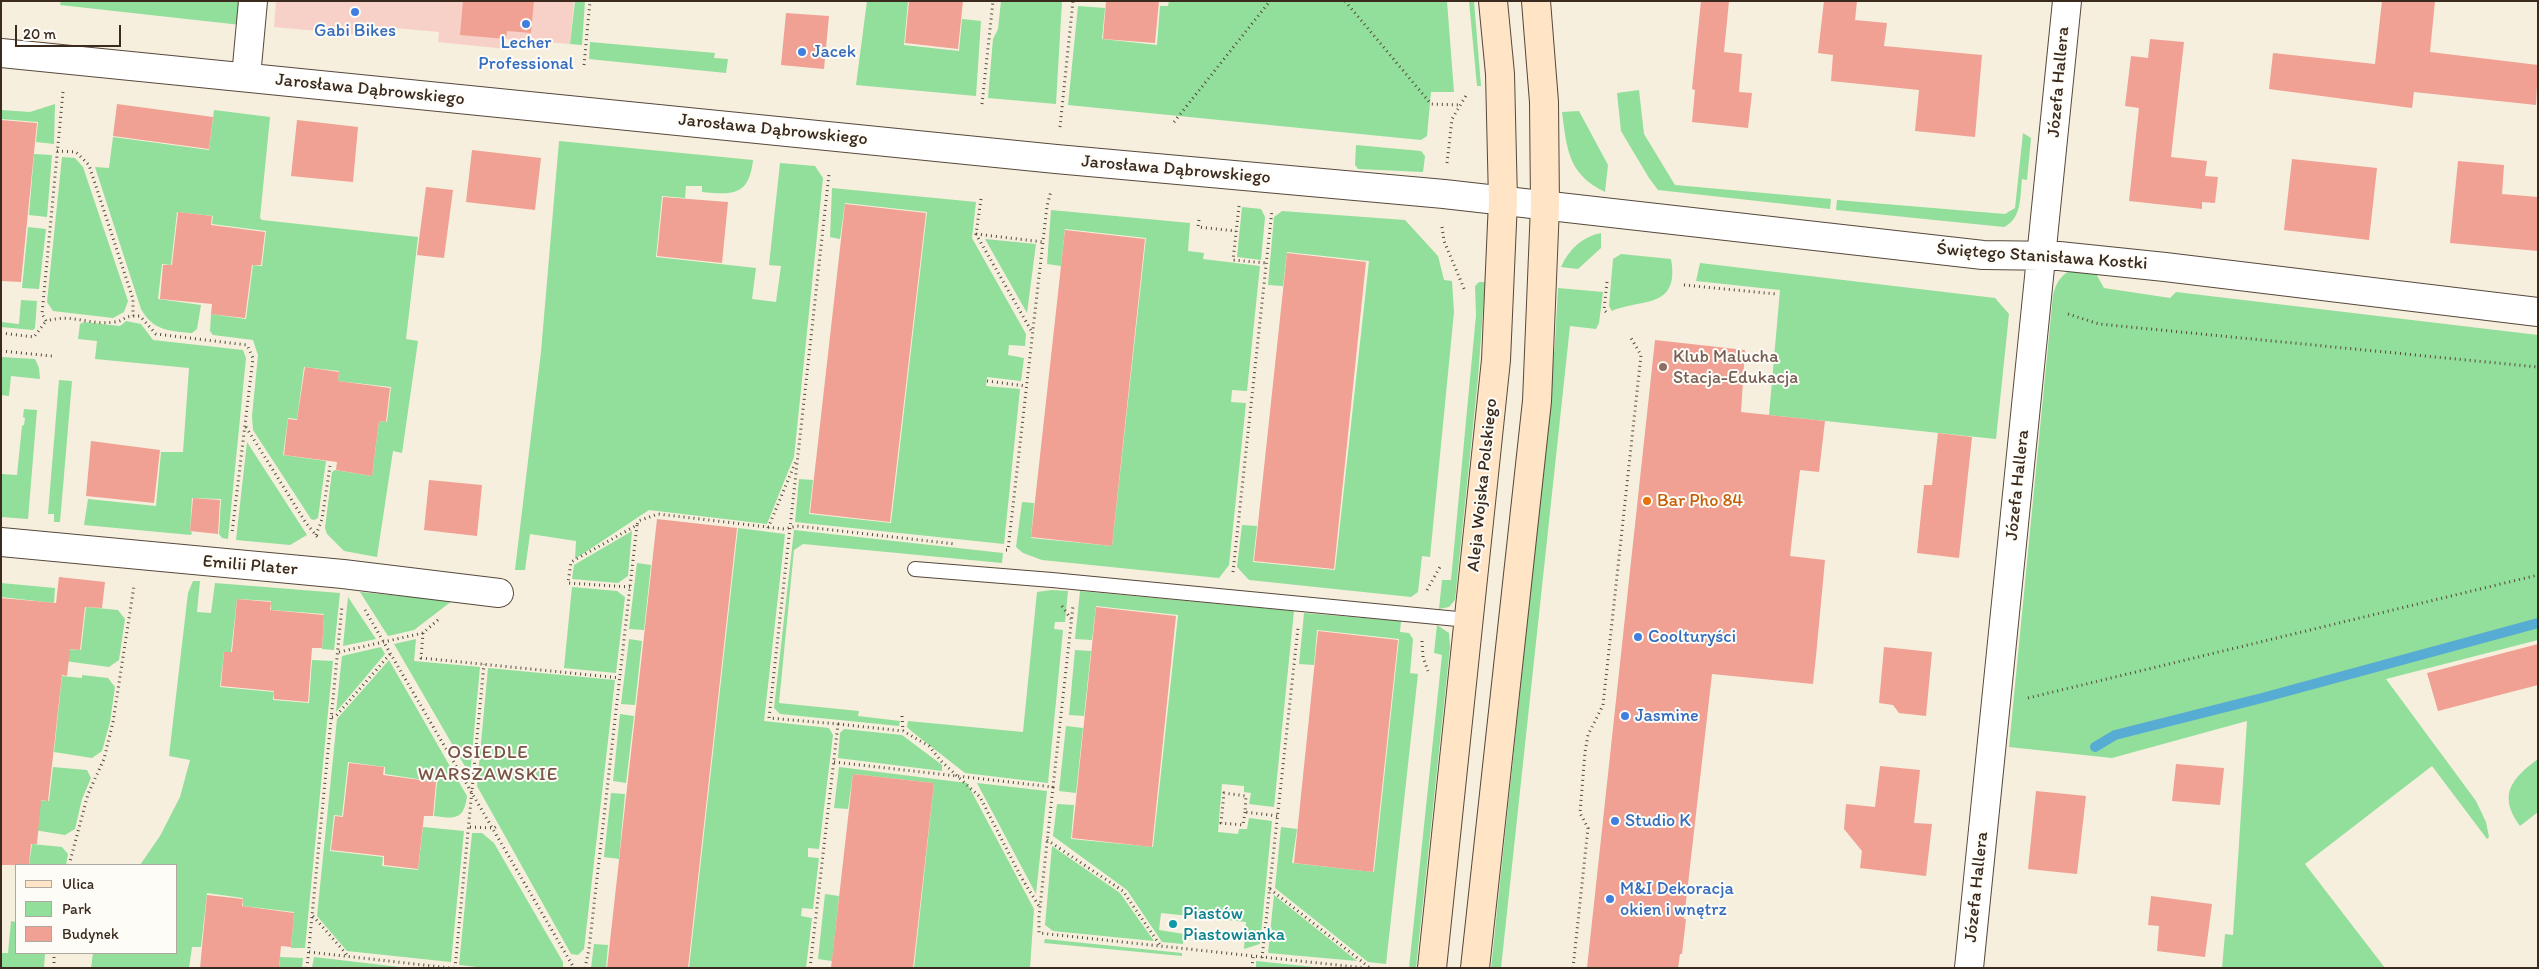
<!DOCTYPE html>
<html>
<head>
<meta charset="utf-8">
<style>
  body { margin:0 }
  #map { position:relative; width:2539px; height:969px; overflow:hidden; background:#f6efdd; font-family:Itim,sans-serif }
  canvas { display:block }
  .frame { position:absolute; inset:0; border:2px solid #3b2a1e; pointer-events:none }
  .legend { position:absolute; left:15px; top:864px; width:162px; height:90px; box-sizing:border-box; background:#fdfcf7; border:1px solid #afa8a0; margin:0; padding:6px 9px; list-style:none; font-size:15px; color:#3b2a1e }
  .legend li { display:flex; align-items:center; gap:10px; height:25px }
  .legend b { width:25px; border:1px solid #afa8a0 }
  .scale { position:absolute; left:15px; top:25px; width:106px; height:22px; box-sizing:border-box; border:2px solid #3b2a1e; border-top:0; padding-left:6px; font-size:15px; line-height:18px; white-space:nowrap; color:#3b2a1e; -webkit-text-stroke:4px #fdfcf7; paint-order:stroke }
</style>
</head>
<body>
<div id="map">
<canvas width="2539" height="969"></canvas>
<div class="frame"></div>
<ul class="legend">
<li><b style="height:6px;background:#ffe4c6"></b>Ulica</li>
<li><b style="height:14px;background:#92de9b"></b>Park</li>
<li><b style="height:14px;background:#f0a193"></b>Budynek</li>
</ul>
<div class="scale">20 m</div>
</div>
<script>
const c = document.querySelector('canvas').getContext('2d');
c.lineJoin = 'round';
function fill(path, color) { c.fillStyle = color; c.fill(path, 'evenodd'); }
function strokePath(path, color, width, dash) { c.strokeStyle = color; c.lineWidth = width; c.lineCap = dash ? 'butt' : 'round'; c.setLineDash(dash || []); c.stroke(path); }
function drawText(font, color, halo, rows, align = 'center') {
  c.font = font + ' Itim,sans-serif'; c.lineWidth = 4; c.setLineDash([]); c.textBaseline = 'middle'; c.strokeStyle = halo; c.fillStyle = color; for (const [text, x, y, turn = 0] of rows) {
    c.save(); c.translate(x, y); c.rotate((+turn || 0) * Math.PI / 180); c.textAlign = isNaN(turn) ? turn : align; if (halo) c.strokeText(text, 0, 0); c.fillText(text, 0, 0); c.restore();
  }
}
fill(new Path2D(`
  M276,1h298l-4,43 -64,-5v10l-68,-7 1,-10 -78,-7 -1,10 -86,-8z`), '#f7d1c7');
fill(new Path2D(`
  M61,1h183l-3,24 -181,-20z
  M575,1h10l-3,44 -12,-1z
  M867,1h41l-4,44 55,6 3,-32 19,2 -5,75 -120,-11z
  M1001,1h61l-6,103 -68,-6 5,-59 5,-10z
  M1169,1h278l7,91h-23l-4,44 -6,4 -353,-35 10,-99 27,2 -3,31 55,6 3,-39h8z
  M1469,1h5l7,85h-4z
  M590,42l125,11 -1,5 14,1 -2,14 -137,-14z
  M1639,90l5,44 31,51 156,14 -1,10 -172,-19 -9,-12 -28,-47 -4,-38z
  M55,104l-1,40 -18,-2 2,-20 -37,-3v-9l29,2z
  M214,110l56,7 -10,101 2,2 156,17 -12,102 12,2 -16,112 -9,-2 -16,106 -33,-6 -17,-17 -2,-6 7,-56 3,-2 37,6 7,-55 8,1 4,-35 -53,-6 1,-10 -35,-4 -7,52 -9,-1 -5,37 43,6 -8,57 -4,2 -3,-1 -58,-89 -1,-14 6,-61 -5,-15 -40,-5 -3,-4 1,-17 35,5 7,-54 9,1 4,-35 -54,-7 1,-8 -36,-4 -6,53 -9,-1 -4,35 43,6 -4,24 -5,4c-22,-2 -39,-2 -51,-24l-46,-142 14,1 4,-31 96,13z
  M1579,111l29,54 -3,27c-37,-18 -38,-42 -43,-80z
  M2023,133l8,5 -4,42 -5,-1c-2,17 0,40 -18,48l-168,-17 1,-10 168,14 10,-6z
  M559,141l194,19c-4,36 -20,35 -51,32v-6h-16l-1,12 -23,-2 -6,61 100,11 -4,31 24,3 5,-36 -12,-1 11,-102 35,3 8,12 -29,279 -27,67 -118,-14 -74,49 1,-18 -46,-7 -5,36h-10l26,-218z
  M1356,145l65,6 4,5 -2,16 -65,-3 -3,-4z
  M34,154l18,1 -5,62 -18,-2z
  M62,157l13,1 8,9 45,134 -4,11 -11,6 -60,-7 -6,-9z
  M832,188l144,14 -4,36 54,96 -1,12 -16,-1 -1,10 16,3 -3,23 -34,-4 -1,9 34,3 -16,155 -209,-22 4,-43 14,1 -4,34 82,9 36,-311 -82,-9 -5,36 -10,-2z
  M1242,207l19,2 4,8 -4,43 -24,-3z
  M1051,210l139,13 -2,28 16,2 -1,6 57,7 -13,125 -15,-1 -1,12 15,1 -17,162 -10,13 -177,-18 -19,-7 -7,-6 6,-45 12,1 -3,35 81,8 34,-308 -81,-9 -4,37 -14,-2z
  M1282,211l123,9 33,36 6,24 8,1 2,31 -24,245 -8,-1 -4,36 -7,5 -162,-17 -12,-13 5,-42 15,1 -4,36 82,8 34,-309 -82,-9 -4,34 -15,-1 6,-68z
  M28,227l18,2 -7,60 -17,-1z
  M1601,233v15l-23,21 -17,-2c8,-18 21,-30 40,-34z
  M985,239l51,5 -9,69z
  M1621,254l50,5c9,51 -30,39 -59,52l-3,-5 4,-47z
  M1700,263l295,35 14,16 -13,125 -227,-24 11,-125 -84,-9z
  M2071,270l24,2 9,16 66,10 6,-6 362,43v305l-152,39 90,122 10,21 3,15 -2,2 -55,-73 -127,98 80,104h-163l3,-34 8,1 14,-214 -135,37 -103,-11 44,-452c3,-12 7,-19 18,-25z
  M1479,282h6l-7,96 -23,222 -6,7 -10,2 3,-29h9l25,-265 -1,-29z
  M1558,288l45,4 -4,31 -3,6 -26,-3 -69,642h-10l47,-446 17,-179z
  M21,300l16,1 -2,27 -2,2 -32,-3v-5l18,2z
  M126,321l15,3 12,16 90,10 3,8 -18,181 -6,-1 -3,-4 2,-35 -29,-1 -2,33 2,1 -1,3 -107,-10 4,-26 68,7 5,-54h22l6,-84 -94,-9 2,-18 -19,-2 2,-15 4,-2 36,4z
  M1,357l34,2 4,9 1,11 -29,-3 -2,20 -8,-1z
  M59,380l13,1 -12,141h-6v-8h-6z
  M24,409l13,1 -9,109 -27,-2v-43l16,1 5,-49 2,-1 1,-7 -2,-1z
  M247,442l60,93 -17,10 -54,-5z
  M738,528l47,6 -21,187 65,7 4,7 -14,114 -11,-1v9l11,1 -6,51 -11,-1 -1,8 11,2 -6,50h-117z
  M794,530l209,23 -1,10 -199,-19 -9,6 -15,153 80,8 -1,5 42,5 -1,5 -119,-12 -6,-6z
  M632,531l-4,45 -10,7 -46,-4 2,-14z
  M637,563l14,2 -7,65 -15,-1z
  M193,581h7l-3,31 14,1 4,-30 125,10 -6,57 -12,-1 2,-35 -53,-4v-9l-34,-2 -6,53h-7l-4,35 54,5 -1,8 36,3 3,-43 21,1 -28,287h-14l3,-36 -51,-6v-8l-36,-5 -6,54h-9l-3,21h-98l2,-15h83v-88h-36l20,-29 20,-39 10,-37 -21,-4 19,-163z
  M1,583l54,5 -1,15 -53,-6z
  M572,587l45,4 8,6 -9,76 -52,-5z
  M1051,590l17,1 -3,31h-10l-1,7 9,1 -15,153 -83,-10 -55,-43 -3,-3 1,-6 115,11 14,-140z
  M1080,591l214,20 -20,196 -25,-3 2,-11 -7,-1v-6l-22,-2 -4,48 20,2 1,-5h8l2,-11 23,3 -12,123 -16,5 2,-27 -85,-9 -2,17 25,4 -1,10 -21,-2 -35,-52 -74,-54 4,-32 17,1 -3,34 82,8 25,-232 -82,-9 -4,34 -17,-1z
  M360,592l92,9 -38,29 -26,6z
  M348,597l28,42 -33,7z
  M86,607l32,3 7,9 -6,41 -10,7 -44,-6 1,-12 15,1z
  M1304,613l97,8 -1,11 9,1 4,6 -3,34 8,1 -32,290 -18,-2 -93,-74 6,-61 16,2 -5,34 82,9 25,-233 -82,-9 -3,35 -15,-1z
  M1437,625l12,8 1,14 -34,321h-7l33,-313 -8,-2z
  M416,639l-2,22 66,6 -10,108 -76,-131z
  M629,639l13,2 -7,64 -14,-1z
  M381,647l4,7 -49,58 6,-56z
  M1075,650l16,1 -7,65 -15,-1z
  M389,660l78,136c-3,24 -12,23 -33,20l3,-34 -52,-8v-7l-37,-5 -6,54 -8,-1 -4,36 53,6 -1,9 36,4 5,-43 41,4 -13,131 -104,-11 -30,-35 20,-197z
  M488,668l127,12 -31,269 -6,6 -7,-1 -94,-168z
  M82,675l26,3 7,9 -5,35 -8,29 -10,7 -38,-6 8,-76 20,2z
  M620,714l14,2 -8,67 -13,-2z
  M1066,726l17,2 -7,65 -17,-2z
  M844,729l58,6 40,30v6l-104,-13 2,-25z
  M2538,759v53l-18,14c-23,-31 -8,-48 18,-67z
  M53,767l34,3 4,8 -9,21 -7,30 -10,6 -31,-5 3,-30 12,1z
  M839,767l128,16 67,126 -4,59h-116l20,-185 -81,-9 -5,35 -14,-1z
  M977,783l70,8 -11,103z
  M611,793l14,1 -6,65 -15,-2z
  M472,833h10l12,10 69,119v6h-77l-27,-3z
  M32,844l30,3 6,7 -2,11h-37z
  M1052,846l68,47 34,48 -101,-10 -8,-6z
  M825,894l14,2 -7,65 -14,-2z
  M1274,895l83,66 -89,-8z
  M11,921l5,1v31h29l-1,15h-43v-15h7z
  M1045,939l137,14v3l-138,-13z
  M594,944l14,1 -2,23h-15z
  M280,957l23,1 -1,10h-23z
  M314,957l94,11h-96z
  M1256,961l68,7h-68z`), '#92de9b');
strokePath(new Path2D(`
  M2095,747l20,-12 147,-37 276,-75`), '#57acd3', 10);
fill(new Path2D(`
  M463,1h71l-3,32 -24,-2 -1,8 -46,-4z
  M909,1h54l-5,48 -53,-6z
  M1106,1h53l-4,42 -52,-4z
  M1701,1h28l-5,51 18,2 -3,38 13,1 -4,35 -56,-6 3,-32 -3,-1z
  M1824,1h33l-2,19 32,3 -3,23 98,9 -7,82 -60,-6 4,-41 -88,-9 2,-26 -15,-2z
  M2382,1h53l-5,51 108,13 -2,40 -122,-13 -2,16 -143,-19 4,-36 102,11z
  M786,13l43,3 -5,53 -43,-4z
  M2150,39l34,3 -13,115 36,4 -2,15 13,1 -3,26 -13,-1v7l-73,-8 10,-93 -14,-2 6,-50 17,2z
  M117,104l96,13 -4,32 -96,-13z
  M1,120l36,3 -16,159 -20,-1z
  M297,120l61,7 -5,55 -62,-6z
  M472,150l69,8 -6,52 -69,-8z
  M2292,159l85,9 -8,72 -85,-10z
  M2458,161l46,4 -2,29 36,3v54l-88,-8z
  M426,187l27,3 -9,68 -27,-3z
  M663,197l65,5 -6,61 -65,-7z
  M845,204l81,9 -36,309 -80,-9z
  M178,212l34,4 -1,9 54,7 -4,33h-9l-7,53 -34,-4 1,-10 -52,-5 3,-34h9z
  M1065,230l80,9 -33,307 -81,-9z
  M1287,253l79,9 -32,307 -80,-8z
  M1655,340l90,10 -4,62 84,9 -6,51 -19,-2 -10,86 35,4 -9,96 -3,28 -101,-10 -28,245h2l-4,35h-2l-2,14h-91z
  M305,367l34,5 -1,9 52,7 -4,34 -7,-1 -7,55 -36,-6 1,-8 -53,-7 4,-36 9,1z
  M1938,433l34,4 -13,121 -42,-5 7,-68h8z
  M91,441l69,9 -6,53 -68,-7z
  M429,480l53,5 -5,51 -53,-6z
  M193,498l27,2 -2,34 -28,-3z
  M657,519l80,9 -49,440h-81z
  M59,577l46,5 -3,26 -17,-1 -5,43 -10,-1 -3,27 -5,-1 -14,126 -7,-1 -4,44h-6l-2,21h-28v-267l55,5z
  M237,599l34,3 -1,8 54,5 -2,33h-10l-4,54 -34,-3v-8l-53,-5 3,-34h8z
  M1096,607l80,9 -24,231 -80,-9z
  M1318,631l80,9 -25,232 -79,-9z
  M2538,644v41l-100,26 -11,-38z
  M1884,647l48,5 -6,64 -27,-3 -6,-8 -14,-2z
  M349,763l35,4 -1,8 53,7 -3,34h-9l-6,53 -34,-4v-9l-53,-6 4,-34 8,1z
  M2176,764l48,4 -4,37 -48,-4z
  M1880,766l40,4 -6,53 18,1 -6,52 -66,-8 2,-17 -18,-22 2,-25 29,3z
  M853,774l81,9 -21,185h-82z
  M2036,791l50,5 -9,78 -49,-5z
  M207,895l36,4 -1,7 52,7 -3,34 -10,-1 -2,22h-79z
  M2151,896l61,8 -7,53 -48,-6 2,-25 -11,-1z`), '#f0a193');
const lane = new Path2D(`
  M915,569l137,11 416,40`);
const street = new Path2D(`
  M1,53l1055,106 388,35 539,61 76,1 106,11 373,45
  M246,77l7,-76
  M1,542l342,32 156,19
  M1969,968l98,-967`);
const secondary = new Path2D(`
  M1432,968l64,-608 7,-159 -3,-127 -7,-73
  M1475,968l62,-567 8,-195 -1,-104 -8,-101`);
strokePath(lane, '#57483b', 16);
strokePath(street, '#57483b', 30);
strokePath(secondary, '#57483b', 30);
strokePath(new Path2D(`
  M1345,1l86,103 30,1
  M584,65l6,-64
  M63,92l-21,222 4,7c27,-8 44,5 68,1 12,-1 8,-7 26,-6l16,18 91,11 6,13 -21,175
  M982,104l11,-103
  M1174,122l96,-121
  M1060,127l13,-126
  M57,151l19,1 13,13 44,134v17
  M1447,163l5,-44 15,-25
  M981,199l-5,35 56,98
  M1239,206l-6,54 33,3
  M1199,220l-1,7 38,4
  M1442,227l2,14 21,50
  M976,234l67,8
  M1607,282l-3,28 4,4
  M1684,285l92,9
  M2068,314l31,10 439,43
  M1,333l33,4 12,-16
  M1,351l51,5
  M987,381l39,5
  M246,427l60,96 13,16
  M768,528l28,-67
  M316,535l6,-16 8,-53
  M1006,550h2l39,-344 4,-15
  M1233,572l39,-362
  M630,587l-62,-4 3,-21 66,-37 1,-4 20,-7 126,15 13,-3 158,18
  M1427,590l14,-25
  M1062,606l9,13
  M365,610l209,358
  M423,633l-2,25 199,20
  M1422,641l1,16 6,17
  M339,652l84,-19 17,-15
  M2028,698l510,-123
  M902,716l1,15
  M332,717l4,-1 55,-63
  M838,724l65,7 26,15 13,16 38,35 41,80 18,29
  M834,762l219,25 20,-181
  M1053,787l-14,130v16l326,35
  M1245,812l-2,13 -22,-2 3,-30 22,3 -1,16 33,4
  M470,827l24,1 5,-3
  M1047,840l76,51 37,54
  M69,865l19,-71 16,-35 9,-37 21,-136
  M1270,889l100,79
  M313,916l35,40
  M309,952l141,16
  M1262,958l36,-330
  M54,968v-15
  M307,968l35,-362
  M455,968l29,-304
  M585,968l4,-19 48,-424
  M810,968l28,-244 -69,-6 60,-544
  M1252,968l1,-11
  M1573,968l15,-140 -8,-15 5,-61 3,-17 15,-30 38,-350 -10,-17`), '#57483b', 3, [1, 4]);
strokePath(lane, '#fff', 14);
strokePath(street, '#fff', 28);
strokePath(secondary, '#ffe4c6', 28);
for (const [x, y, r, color] of [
  [355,12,5,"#3f7fe0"],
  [526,24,5,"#3f7fe0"],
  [802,52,5,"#3f7fe0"],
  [1663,367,5,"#8d6e63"],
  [1647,501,5,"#e8710a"],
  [1638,637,5,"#3f7fe0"],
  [1625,716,5,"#3f7fe0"],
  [1615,821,5,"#3f7fe0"],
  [1610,899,5,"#3f7fe0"],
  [1173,924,5,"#0f9aa8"]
]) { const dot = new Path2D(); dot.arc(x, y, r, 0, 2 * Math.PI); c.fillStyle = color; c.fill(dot); strokePath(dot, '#fdfcf7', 2); }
drawText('18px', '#366cbe', '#fdfcf7', [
  ["Gabi Bikes",355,31,"center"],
  ["Lecher",526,43,"center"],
  ["Professional",526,64,"center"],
  ["Jacek",812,52],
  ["Coolturyści",1648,637],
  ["Jasmine",1635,716],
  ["Studio K",1625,821],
  ["M&I Dekoracja",1620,889],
  ["okien i wnętrz",1620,910]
], 'left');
drawText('18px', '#3b2a1e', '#fdfcf7', [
  ["Józefa Hallera",2059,82,-85],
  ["Jarosława Dąbrowskiego",370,90,6],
  ["Jarosława Dąbrowskiego",773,130,6],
  ["Jarosława Dąbrowskiego",1176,170,5],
  ["Świętego Stanisława Kostki",2042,257,4],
  ["Aleja Wojska Polskiego",1483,485,-84],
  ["Józefa Hallera",2018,485,-84],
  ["Emilii Plater",250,566,5],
  ["Józefa Hallera",1977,887,-84]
]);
drawText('18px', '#785e54', '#fdfcf7', [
  ["Klub Malucha",1673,357],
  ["Stacja-Edukacja",1673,378]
], 'left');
drawText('18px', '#c56008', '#fdfcf7', [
  ["Bar Pho 84",1657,501]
], 'left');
drawText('18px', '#0d838f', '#fdfcf7', [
  ["Piastów",1183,914],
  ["Piastowianka",1183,935]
], 'left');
c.letterSpacing = '1px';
drawText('19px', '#7a5447', '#fdfcf7', [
  ["OSIEDLE",488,753],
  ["WARSZAWSKIE",488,775]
]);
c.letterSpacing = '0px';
</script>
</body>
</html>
